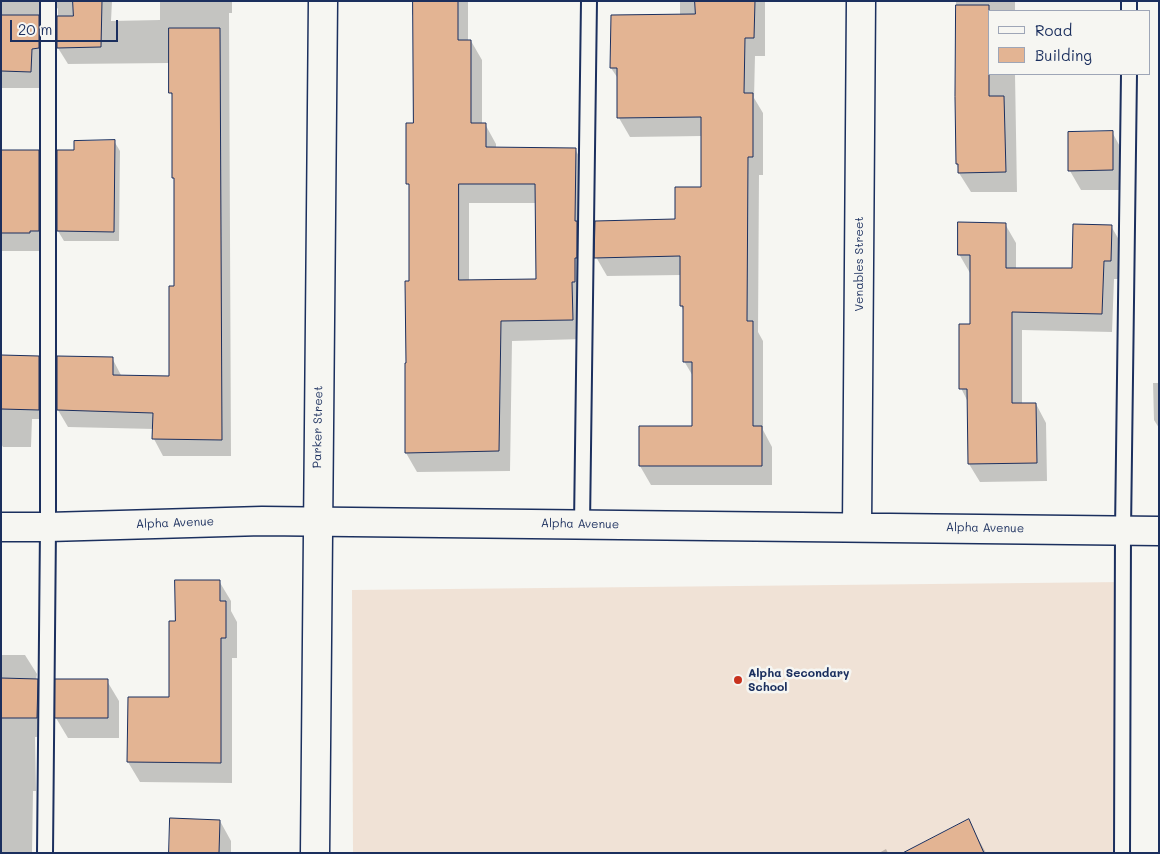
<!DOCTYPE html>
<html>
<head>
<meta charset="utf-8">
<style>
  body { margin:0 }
  #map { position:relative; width:1160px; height:854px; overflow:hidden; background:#f6f6f2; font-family:Mali,sans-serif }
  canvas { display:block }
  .frame { position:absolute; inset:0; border:2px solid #1b2f5e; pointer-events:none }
  .legend { position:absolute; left:988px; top:10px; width:162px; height:65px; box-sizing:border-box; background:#f6f6f2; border:1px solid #9ea6b7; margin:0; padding:6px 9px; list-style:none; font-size:15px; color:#1b2f5e }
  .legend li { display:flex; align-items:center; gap:10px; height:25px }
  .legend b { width:25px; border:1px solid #9ea6b7 }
  .scale { position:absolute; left:10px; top:20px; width:108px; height:22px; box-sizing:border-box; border:2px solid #1b2f5e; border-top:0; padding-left:6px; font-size:15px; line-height:18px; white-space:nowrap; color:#1b2f5e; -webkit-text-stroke:4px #f6f6f2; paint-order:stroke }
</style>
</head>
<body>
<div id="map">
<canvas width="1160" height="854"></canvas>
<div class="frame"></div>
<ul class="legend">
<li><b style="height:6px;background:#f6f6f2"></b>Road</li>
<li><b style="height:14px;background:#e3b493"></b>Building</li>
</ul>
<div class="scale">20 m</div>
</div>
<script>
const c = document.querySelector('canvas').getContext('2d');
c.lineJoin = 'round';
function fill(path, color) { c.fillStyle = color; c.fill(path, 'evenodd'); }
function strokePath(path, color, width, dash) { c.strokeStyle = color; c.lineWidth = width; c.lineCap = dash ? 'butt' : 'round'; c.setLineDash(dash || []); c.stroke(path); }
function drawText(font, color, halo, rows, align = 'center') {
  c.font = font + ' Mali,sans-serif'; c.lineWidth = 5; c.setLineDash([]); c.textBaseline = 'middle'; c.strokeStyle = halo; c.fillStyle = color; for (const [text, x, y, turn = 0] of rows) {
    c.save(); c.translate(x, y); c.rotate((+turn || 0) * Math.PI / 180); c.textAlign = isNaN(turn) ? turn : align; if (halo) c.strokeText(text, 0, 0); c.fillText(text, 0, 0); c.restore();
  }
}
fill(new Path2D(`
  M1124,582l-2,271h-769l-1,-263z`), '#f0e2d6');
fill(new Path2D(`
  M1,1h111l-1,20 49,-1v-19h72v12h-3l2,443h-68l-9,-17v-10l-86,-2 -10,-17 54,-52 10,19h48l5,-89v-107l-2,-4v-80l-3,-5v-29l-102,1 -10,-16v-40l-8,5 -2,52h-7l-1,23h-39z
  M412,1h56v40h3l11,19v64h3l11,20v4l79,1 11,20 -3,170 -71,2 -2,130 -93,1 -11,-19 4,-171v-94l-2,-5 7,-59v-105l-3,-5zM469,203h68v77l-68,1z
  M680,1h85v55h-10l-1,42 9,15v62h-4l-1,157 5,9v89l9,17v38h-121l-11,-19 54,-38v-50l-10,-17v-50l-3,-5v-31l-74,1 -11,-19 80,-37 26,-32v-52l-72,1 -11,-19v-38l-8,-12 69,-53z
  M956,1h59v10h-26v63h26l2,118h-46l-12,-19 -2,-9z
  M1112,132l11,20 1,38h-43l-11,-19z
  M114,141l6,10 -1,90h-55l-6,-10 17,-79z
  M1,151h38l10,19v79h-9v2h-39z
  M1005,224l11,19v27h58l37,-44 11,19 -1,34h-7l-2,53 -90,-2v74h14l10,19 1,58 -67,1 -11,-18 -1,-62 -7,-14 10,-63 -1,-52 -11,-19z
  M1,356l38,1 5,10v52h-12l-1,28h-28l-2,-3z
  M1153,383h6v45l-5,-8z
  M219,581l12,20v10l6,11v36h-5v125l-92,-1 -12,-20 42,-63 6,-76z
  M1,655h24l12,19 -1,6 12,19v38h-13l1,54h-3l-1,62h-31z
  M57,680l50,1 12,20v37h-51l-12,-20z
  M220,821l11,20v12h-61z
  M968,821l18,32h-80z
  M886,849l2,4h-9z`), '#0003');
const building = new Path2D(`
  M73,1h29l-1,46 -44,1v-32h16z
  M413,1h45v39h13v83h15v24l90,1 -1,73h2v37h-2v24h-3l1,38 -72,1 -2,130 -94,2v-90h1l-1,-82h4v-97h-3v-61h7zM459,184h76l1,95 -77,1z
  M695,1h60l-1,37h-9l-1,55h9v64h-5l-1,164h6v105h9v40h-123v-40h53v-64h-9v-56h-3v-50l-86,2 1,-37 80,-2v-32h26v-70l-84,1v-50h-7l1,-53 84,-1z
  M956,5h33v91h15l2,76 -48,1v-9h-2l-1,-67z
  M1,15h38v33l-7,1 -1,23 -30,-1z
  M169,28h51l2,412 -70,-1 1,-26 -96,-3v-54l56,1v18l56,1v-90h5v-108h-2v-85h-3z
  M1113,131v39l-45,1v-39z
  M115,140l-1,92 -57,-1v-81h17v-9z
  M1,150h38v81h-9v2h-29z
  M958,222l48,1v45h66l1,-44 39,1 -1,36h-7l-2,53 -90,-2v91h24l1,60 -69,1 -1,-75h-8v-65h11v-69h-12z
  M1,355l38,1v54l-38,-1z
  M175,580h45v21h6v37h-5v125l-94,-1 1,-65h41v-76h6z
  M1,678l37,1 -1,39h-36z
  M55,679h53v39h-53z
  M170,818l50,2 -1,33h-50z
  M969,819l15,34h-81z`);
fill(building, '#e3b493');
strokePath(building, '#1b2f5e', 1);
const service = new Path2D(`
  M1129,1v10
  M582,524l7,-523
  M45,853l3,-326v-526
  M1122,853l1,-323 6,-456`);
const minor = new Path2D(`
  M1,527h47l214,-6 897,10
  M857,527l4,-526`);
const tertiary = new Path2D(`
  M315,853l8,-852`);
strokePath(service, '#1b2f5e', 18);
strokePath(minor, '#1b2f5e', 31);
strokePath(tertiary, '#1b2f5e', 31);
strokePath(service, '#f6f6f2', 14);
strokePath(minor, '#f6f6f2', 28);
strokePath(tertiary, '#f6f6f2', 28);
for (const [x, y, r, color] of [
  [738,680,5,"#c8321e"]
]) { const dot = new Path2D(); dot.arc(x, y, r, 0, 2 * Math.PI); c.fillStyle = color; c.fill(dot); strokePath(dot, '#f6f6f2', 2); }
drawText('12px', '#1b2f5e', '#f6f6f2', [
  ["Venables Street",859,264,-90],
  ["Parker Street",318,427,-89],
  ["Alpha Avenue",175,523,-2],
  ["Alpha Avenue",580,524,1],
  ["Alpha Avenue",985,528,1]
]);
drawText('bold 12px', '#1b2f5e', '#f6f6f2', [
  ["Alpha Secondary",748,673],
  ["School",748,687]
], 'left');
</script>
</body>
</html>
